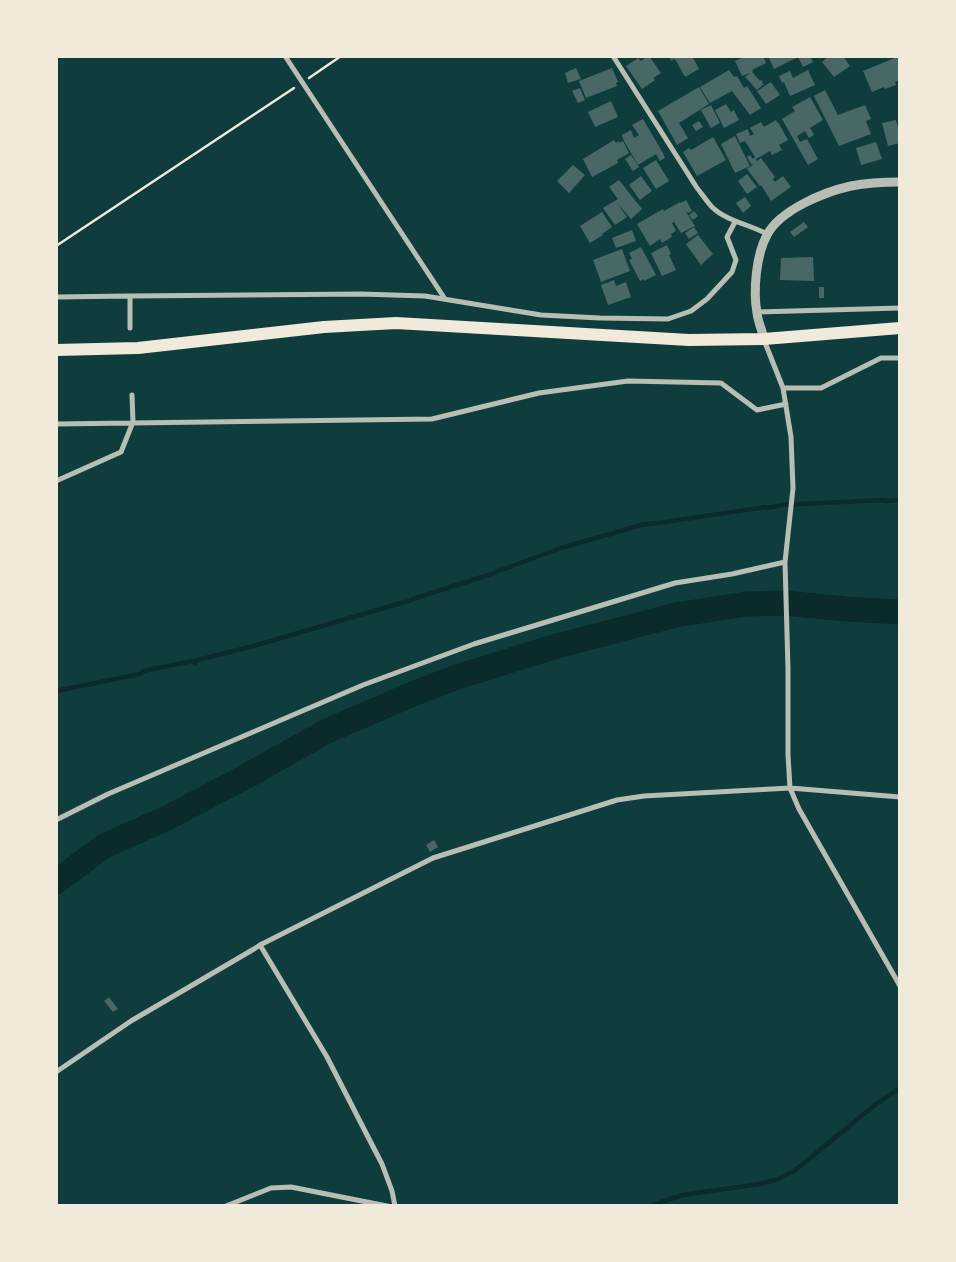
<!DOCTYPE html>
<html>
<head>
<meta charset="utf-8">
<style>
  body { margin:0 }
  #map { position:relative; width:956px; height:1262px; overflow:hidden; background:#0f3d3e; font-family:Poppins,sans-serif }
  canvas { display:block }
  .frame { position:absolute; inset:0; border:58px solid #f1e9da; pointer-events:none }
</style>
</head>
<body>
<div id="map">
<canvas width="956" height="1262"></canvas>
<div class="frame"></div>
</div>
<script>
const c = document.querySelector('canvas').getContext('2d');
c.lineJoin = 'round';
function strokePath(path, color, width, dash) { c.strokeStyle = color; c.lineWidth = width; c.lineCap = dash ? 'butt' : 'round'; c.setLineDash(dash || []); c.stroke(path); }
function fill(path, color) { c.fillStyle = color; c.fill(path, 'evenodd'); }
strokePath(new Path2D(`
  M56,691l84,-17 3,-3 49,-10 3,2 -1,-2 56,-14 151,-44 9,-2 3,-2 75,-24 73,-27 84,-24h6l115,-17 2,1 13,-3 103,-5 2,1 14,-1
  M650,1206l32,-11 78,-11 18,-5 16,-8 81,-66 25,-17`), '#0a2a2b', 4.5);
strokePath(new Path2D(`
  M56,882l48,-36 63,-28 78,-41 82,-46 88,-38 42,-16 100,-31 119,-31 70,-11 38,-1 62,6 54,3`), '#0a2a2b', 25);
fill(new Path2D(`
  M648,56h1l12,17 -8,5 2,2 -13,9 -16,-23 12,-8 3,3z
  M669,56h23l7,13 -14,8 -10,-18 -4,2z
  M746,56h17l3,7 -14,7 1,1 -1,1 8,9 1,-1 2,2 -1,1 2,1 -7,6 -12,-13 5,-4 -8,3 -7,-15z
  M768,56h42l3,6 -10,5 -5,-10 -24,12z
  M829,56h9l2,2 3,-2 7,10 -16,11 -12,-15z
  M897,57l3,6v17l-5,2 1,3 -11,4 -1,-2 -12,5 -9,-21z
  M576,68l5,11 -13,4 -3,-10z
  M612,68l6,14 -2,1 1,3 -31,12 -7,-17z
  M729,70l5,7 3,-1 7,12 3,-2 14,22 -11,7 -18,-24 -22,12 -10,-16z
  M808,70l7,15 -25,11 -6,-14 -2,1 -3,-7 11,-5 3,7z
  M771,82l9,13 -14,9 -9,-13z
  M699,87l10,17 -30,19 9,15 -11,7 -19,-34z
  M580,88l5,12 -7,3 -6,-12z
  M825,90l13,25 27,-10 6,14 -5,2 5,13 -32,12 -25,-50z
  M810,97l13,23 -13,8 4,7 -5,3 -4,-7 -8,5 3,6 7,-3 11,20 -10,6 -26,-46 13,-8 -3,-4z
  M611,101l7,16 -23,10 -7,-15z
  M726,104l5,8 3,-2 5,10 -15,8 -9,-18z
  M711,105l9,18 -9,5 -10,-18z
  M643,119l20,34 2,5 -5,3 -4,-7 -18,11 -14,-24 -2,-6 9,-5 3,8 5,-3 -7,-10z
  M776,120l1,3 1,-1 10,18 -9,5 3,5 -10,5 -2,-4 -14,8 1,2 4,-3 14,19 -2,2 2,3 8,-6 8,11 -20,14 -10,-16 -1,1 -13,-17 7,-5 -2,1 -5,-8 3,-2 3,4 2,-2 -10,-16 -5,2 -4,-9 12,-5 2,7 4,-2 -4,-6 11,-6 3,5z
  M896,120l4,14v9l-12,3 -6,-23z
  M699,121l4,6 -7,4 -4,-6z
  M735,136l15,30 -15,7 -14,-29z
  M713,137l13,23 -29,16 -14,-24 6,-4 2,2z
  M614,140l2,3 3,-2 1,2 3,-2 6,12 -12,7 1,3 -26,14 -9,-18z
  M876,142l6,17 -21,6 -5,-17z
  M631,155l8,12 -6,4 -8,-12z
  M656,160l13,21 -13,8 -13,-21z
  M573,165l12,10 -16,18 -12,-12z
  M747,174l10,13 -10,7 -9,-13z
  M641,176l11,15 -12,9 -11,-15z
  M619,180l23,29 -11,10 -14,-16 10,14 -12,8 -12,-17 15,-9 -9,-12z
  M745,197l6,9 -8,7 -7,-10z
  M686,200l6,11 -4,2 -3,-3 10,16 -14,7 -7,-11 -2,1 4,8 -5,3 1,3 -10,6 -2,-4 -10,7 -13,-22 26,-15 1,2 16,-9 1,1z
  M694,211l4,5 -5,4 -4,-5z
  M602,212l10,15 -10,7 1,1 -13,8 -10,-17z
  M804,222l4,5 -14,10 -4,-5z
  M694,227l4,6 -9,6 -4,-6z
  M632,230l4,11 -20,7 -4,-10z
  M698,235l15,19 -12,11 -15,-21z
  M667,245l4,9 -2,1 7,15 -14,6 -11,-23z
  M641,247l15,28 -12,6v-2l-4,2 -11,-21 3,-1 -3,-6z
  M622,249l8,22 -29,11 -8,-22z
  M813,257l1,24 -34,-1 1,-22z
  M614,280l2,6 10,-4 5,15 -23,8 -7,-20z
  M819,287h5v11h-5z
  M434,840l4,7 -8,5 -4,-7z
  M109,997l9,12 -5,3 -9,-11z`), '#486865');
strokePath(new Path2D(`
  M309,78l32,-22
  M56,246l238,-158`), '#f1e9da', 2.5);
strokePath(new Path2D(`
  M285,56l160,243
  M613,56l84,132c5,6 10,14 15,19 14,14 39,18 55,27
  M56,297l74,-1
  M757,312l143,-4
  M130,328v-32l231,-2 64,2 116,19 59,3 68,1 23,-8 16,-12 25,-27 4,-12 -9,-23 8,-15
  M764,340l19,48 8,49 2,51 -8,74 3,107v86l2,33 9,21 101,177
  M783,388h38l60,-30h19
  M56,424l376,-5 107,-26 89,-12 93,2 36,27 29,-6
  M56,481l65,-29 12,-30 -1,-27
  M56,820l52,-26 255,-109 111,-41 201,-61 57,-9 53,-12
  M260,945l67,112 40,78 15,29 10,27 3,15
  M56,1072l75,-51 123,-72 6,-4 173,-87 184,-58 27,-4 146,-8 110,9
  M226,1206l45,-18 20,-1 96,19`), '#b8beb3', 5);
strokePath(new Path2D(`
  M764,339c-2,-9 -6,-17 -7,-26 -4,-22 -1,-58 10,-78 13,-25 57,-43 84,-49 15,-3 33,-4 49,-4`), '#b8beb3', 9);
strokePath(new Path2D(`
  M56,350l82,-2 186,-21 72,-4 293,17 75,-1 136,-11`), '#f1e9da', 12);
</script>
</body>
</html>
